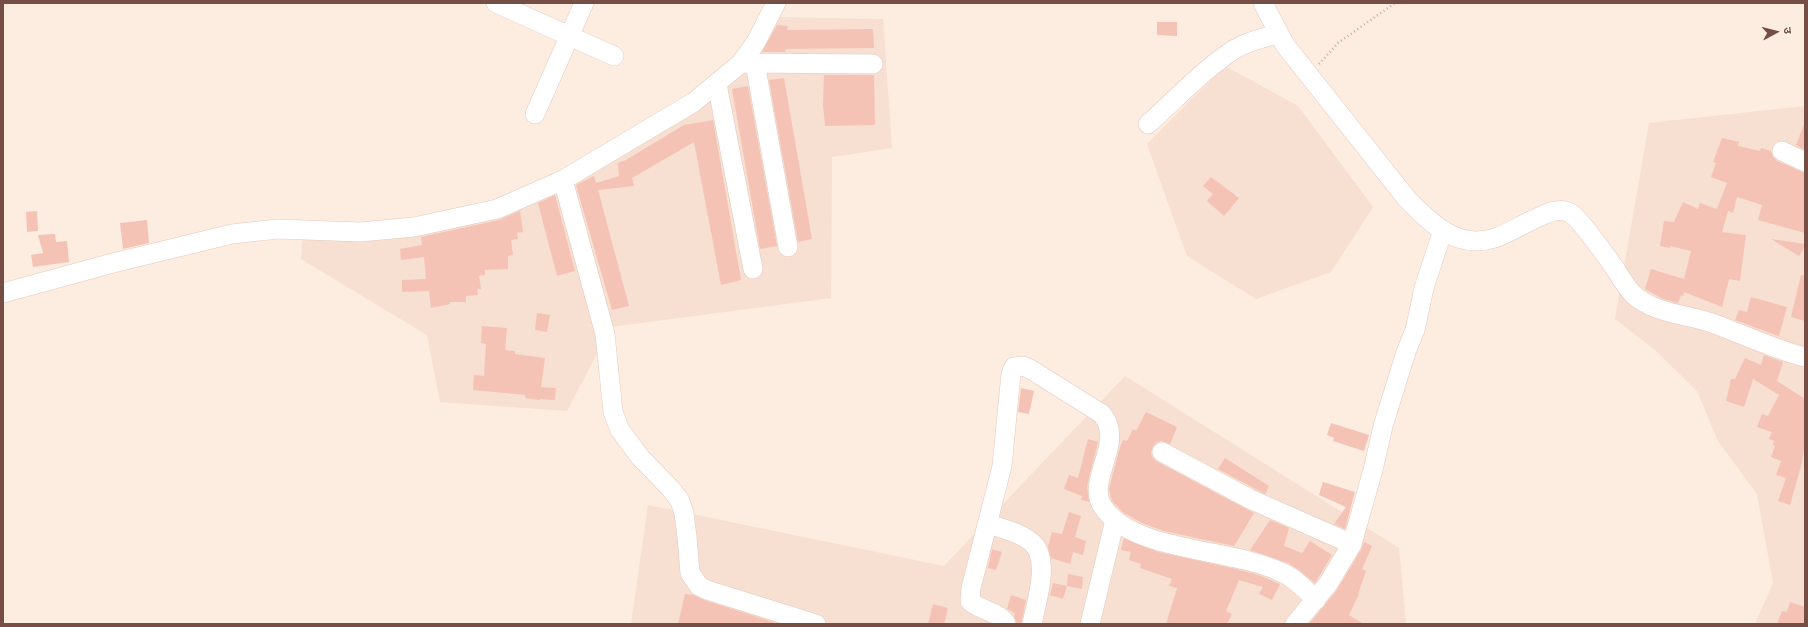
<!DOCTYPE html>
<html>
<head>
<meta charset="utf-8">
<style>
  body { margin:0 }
  #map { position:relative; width:1808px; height:627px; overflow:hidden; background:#fdece0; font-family:"Exo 2","Noto Sans Devanagari",sans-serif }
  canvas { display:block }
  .frame { position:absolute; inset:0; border:4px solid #754e46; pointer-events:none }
  .north { position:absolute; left:1756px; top:12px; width:40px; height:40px; -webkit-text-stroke:3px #fff1e7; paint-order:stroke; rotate:83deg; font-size:11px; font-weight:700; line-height:16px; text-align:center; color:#754e46 }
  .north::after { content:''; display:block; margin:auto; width:14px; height:18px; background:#754e46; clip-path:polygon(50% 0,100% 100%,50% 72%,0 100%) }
</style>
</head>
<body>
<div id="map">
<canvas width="1808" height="627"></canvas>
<div class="frame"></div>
<div class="north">उ</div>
</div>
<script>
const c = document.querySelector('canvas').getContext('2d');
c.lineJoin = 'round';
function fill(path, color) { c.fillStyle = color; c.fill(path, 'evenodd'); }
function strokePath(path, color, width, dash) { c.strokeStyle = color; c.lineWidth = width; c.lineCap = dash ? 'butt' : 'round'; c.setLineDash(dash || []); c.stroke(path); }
fill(new Path2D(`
  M769,17l114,2 9,129 -60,9 -1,141 -220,29 -44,84 -127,-9 -13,-67 -126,-76 2,-24 112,-5 160,-50 150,-95z
  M1225,66l73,40 75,101 -42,65 -75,27 -69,-43 -40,-112z
  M1805,106v518h-50l18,-41 -16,-89 -39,-53 -21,-50 -42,-41 -40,-31 34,-196z
  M1125,376l274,172 7,76h-775l17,-119 296,61z`), '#f7dfd1');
fill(new Path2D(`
  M1157,22h20v14l-20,-1z
  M777,25l11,1 -1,4 86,-1 1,19 -88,1 -1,3h-23z
  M824,75h50l1,50 -50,1 -2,-21z
  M784,78l28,161 -14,3 -29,-162z
  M748,86l29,160 -17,3 -28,-160z
  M713,120l28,160 -20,5 -27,-143 -62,36 2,8 -36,4 31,116 -17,4 -36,-125 18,-9 2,7 23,-7 -1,-13 8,-3 58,-35z
  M1804,124h1v26l-9,-5z
  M1722,138l17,4 -1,4 22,5 1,-3 10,3 2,6 4,4 28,12v60l-47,-13 4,-15 -25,-8 -4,16 -5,-2 -6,21 24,3 -6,46 -11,-2 -7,28 -38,-15 -1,4 -2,-1 -3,8 -15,-4 -18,-10 6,-20 33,10 7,-28 -21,-5v2l-10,-2 4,-25 10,1 9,-20 15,7 2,-6 17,6 10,-26 -16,-6 5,-14 -3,-1z
  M1211,177l28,21 -15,18 -17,-15 6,-7 -10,-8z
  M555,195l20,76 -18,5 -19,-73z
  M37,211l1,20 -11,1 -1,-20z
  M520,211l3,21 -6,1 1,6 -7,1 2,15 -5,1v13l-23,1v5l-6,1 2,13h-4l1,6 -12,1v6h-16v2l-19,4 -2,-17 -27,1v-12l24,-1 -2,-22 -23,3 -1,-11 22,-4 -1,-8 78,-17z
  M147,220l2,23 -26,6 -3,-26z
  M55,234l1,8 11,-1 2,21 -36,5 -2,-12 12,-2 -5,-18z
  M1771,239l34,5v2l-6,10z
  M1801,275l4,1v45l-14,-4z
  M1751,297l36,10 -8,29 26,10 -70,-26 4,-10 8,2z
  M537,313l13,2 -3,17 -12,-2z
  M482,326l25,2 -2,22 10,1v3l30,4 -4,29 15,1 -1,12 -15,-1 -1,1 -14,-2 1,-3 -53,-5 1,-15 10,1 2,-32 -5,-1z
  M1764,355l19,7 -6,19 28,18v45l-4,22 -11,39 -12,-4 8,-23 -10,-3 5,-14 -10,-4 4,-11 -2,-1 1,-4 -5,-2 3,-7 -15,-5 5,-13 6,2 11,-21 -26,-16 -9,28 -18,-6 5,-22h4l10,-21 16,7z
  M1021,388l13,3 -5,23 -11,-2z
  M1146,412l31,15 -7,17 -9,-3 -4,1 -4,4 -2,7 1,4 4,4 98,52 -20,33 -70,-15 -22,-8 -18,-10 -12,-12 -3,-12 11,-42 3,-7 4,1 6,-12 3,2z
  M1331,423l38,12 -5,16 -31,-10 1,-3 -7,-3z
  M1088,439l10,3 -11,44 2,16 -8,-2 1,-4 -18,-7 5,-14 9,3z
  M1225,458l44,28 -4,8 -47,-25z
  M1323,482l32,10 -10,37 -11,-5 12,-17 -27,-12z
  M1069,512l12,4 -6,21 11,4 -3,14 -10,-3 -3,12 -19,-6 -3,-11 4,-15 10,2z
  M1270,520l19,8 -5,18 18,7 8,-12 22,14 -17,28 -16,-13 -11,-7 -38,-13z
  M1124,538l34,14 78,17 23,6 21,9 -8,16 -13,-6 4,-7 -24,-7 -13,31 6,3 -5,10h-61l11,-36 -8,-2 3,-7 -32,-11 1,-4 -12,-4 2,-8 -10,-2z
  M1364,542l8,4 -10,23 4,2 -8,23h1l-10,21 15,9h-55l28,-34 24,-40z
  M992,549l10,3 -6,18 -8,-2z
  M1068,574l15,3 -1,12 -15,-3z
  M1053,583l14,3 -4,13 -13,-4z
  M685,594l9,1 10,5 75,24h-101z
  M1011,595l15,5 -5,24h-4l-3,-8 1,-3 -8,-4z
  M1790,602l15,5v17h-28l5,-13 5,1z
  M933,604l15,4 -4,16h-16z`), '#f4c3b6');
const minor = new Path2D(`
  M496,3l118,53
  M1263,3l22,42 122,154c25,25 50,51 88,39 15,-5 29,-15 44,-21 8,-4 20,-9 29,-5 7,2 12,11 17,16 10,13 20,26 29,39 6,9 11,19 19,27 20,19 51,20 76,28 32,11 63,27 96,35
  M743,63l130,1
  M755,63l33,184
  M717,84l36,185
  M535,114l49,-111
  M1148,124c27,-24 57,-56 87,-75 13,-8 29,-11 43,-15
  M1782,151l23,11
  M563,180l42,154 8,78 7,18 20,27 31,32 9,12 4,12 3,24 3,36 9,13 8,4 109,34
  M3,293l110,-30 119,-29 46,-5 82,3 54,-5 83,-18 66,-29 131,-78 47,-39 15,-21 20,-39
  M1162,452l88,47 102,45
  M987,524c14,4 31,8 43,17 22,15 6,62 2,83
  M1006,624c-5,-12 -26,-13 -36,-23l1,-13 31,-122 9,-92 3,-7 9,-1 7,3 72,45c2,3 5,7 6,11 9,26 -21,59 -5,82 30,46 132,41 180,66 13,6 23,17 33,27
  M1090,624l25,-104
  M1295,624l33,-40 24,-40 21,-74 10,-44 23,-74 9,-22 9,-42 19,-58`);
strokePath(minor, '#e4c9bf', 20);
strokePath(new Path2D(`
  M1319,64l19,-21 57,-40`), '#d8a69a', 2.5, [1, 3]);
strokePath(minor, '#fff', 19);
</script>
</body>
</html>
